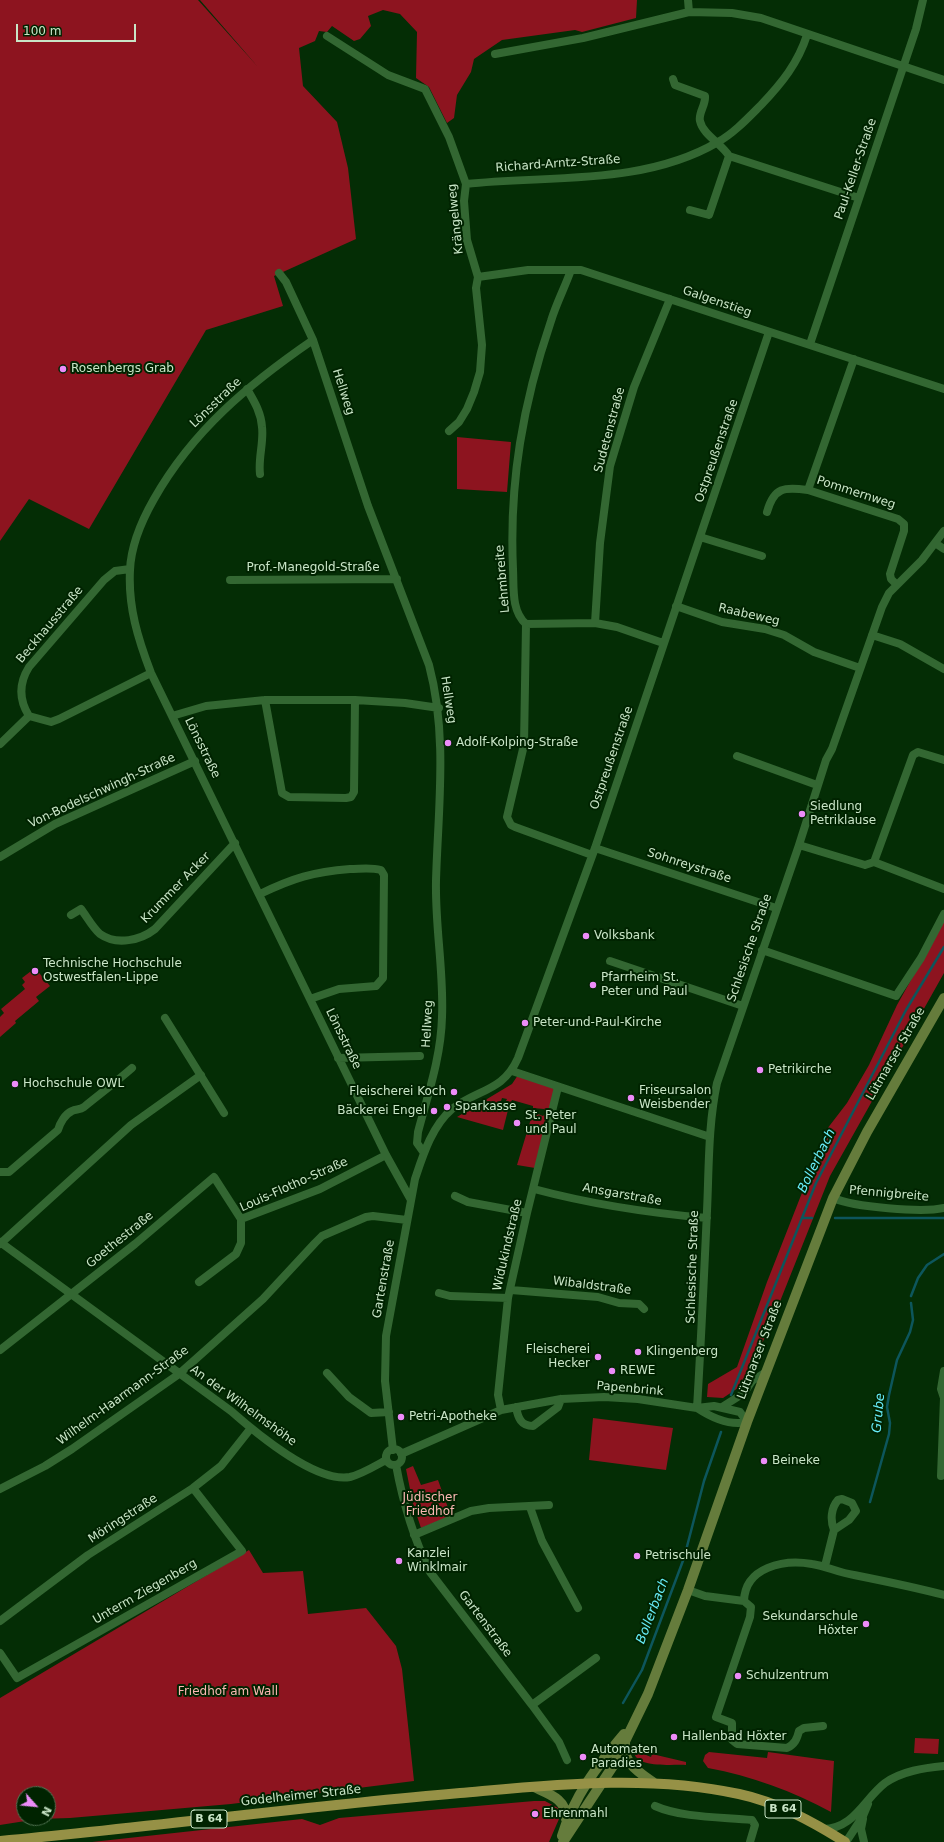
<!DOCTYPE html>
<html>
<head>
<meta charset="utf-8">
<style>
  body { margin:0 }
  #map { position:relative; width:944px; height:1842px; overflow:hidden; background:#042d05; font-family:"DejaVu Sans",sans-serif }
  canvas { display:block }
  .north { position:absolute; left:16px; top:1786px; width:40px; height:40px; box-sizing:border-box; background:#002300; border:1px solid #507150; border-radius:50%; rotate:117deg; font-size:11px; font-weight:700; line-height:16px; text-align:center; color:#c9e5c7 }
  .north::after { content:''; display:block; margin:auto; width:14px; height:18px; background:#ed8cf9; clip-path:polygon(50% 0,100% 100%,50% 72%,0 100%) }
  .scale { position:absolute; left:16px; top:24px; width:120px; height:18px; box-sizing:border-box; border:2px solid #c9e5c7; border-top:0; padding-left:5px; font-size:12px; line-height:14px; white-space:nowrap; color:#c9e5c7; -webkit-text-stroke:3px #002300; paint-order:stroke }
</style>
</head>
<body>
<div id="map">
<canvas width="944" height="1842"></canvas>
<div class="north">N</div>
<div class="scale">100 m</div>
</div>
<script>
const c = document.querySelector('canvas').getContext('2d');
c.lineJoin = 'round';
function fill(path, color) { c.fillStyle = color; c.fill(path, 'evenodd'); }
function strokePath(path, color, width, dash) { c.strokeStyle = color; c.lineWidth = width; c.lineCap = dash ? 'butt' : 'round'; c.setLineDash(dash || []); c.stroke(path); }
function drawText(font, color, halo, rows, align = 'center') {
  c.font = font + ' "DejaVu Sans",sans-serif'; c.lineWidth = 4; c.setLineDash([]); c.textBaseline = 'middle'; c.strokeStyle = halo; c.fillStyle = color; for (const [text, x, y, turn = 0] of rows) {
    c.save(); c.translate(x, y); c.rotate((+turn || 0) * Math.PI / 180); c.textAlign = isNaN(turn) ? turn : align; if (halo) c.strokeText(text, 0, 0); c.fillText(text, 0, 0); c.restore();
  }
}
fill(new Path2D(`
  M0,0h198l60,67 -58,-67h437l-1,18 -54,14 -7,-2 -73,10 -28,19 -3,13 -14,23 -3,23 -7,5 -18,-36 -13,-9 1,-46 -17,-18 -17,-4 -15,6 3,10 -11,13 -6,2 -22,-15 -5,6 -8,-1 -4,10 -16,7 4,38 34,36 11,46 8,71 -82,37 9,30 -77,24 -117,199 -60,-30 -29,42z
  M457,437l54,5 -4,50 -50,-3z
  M944,921v52l-114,203 -57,143 -20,45 -15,24 -15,10 -16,-1 1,-13 29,-17 30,-85 60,-153 20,-26 22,-38 28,-60z
  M35,968l15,18 -14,11 3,4 -24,20 1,2 -16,14v-20l4,-4 -3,-4 24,-20 -3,-4 3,-3 -3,-4z
  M518,1075l37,14 -20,79 -18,-3 16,-53 10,4 3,-3 -2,-4 -11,-1v-2l-21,-6 -1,2 -5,-1 1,-2 -5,-1 -2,6 9,2 -6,24 -46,-13 55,-33z
  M593,1418l80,10 -7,42 -77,-10z
  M413,1466l8,19 17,-5 13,36 -30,12 -8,-24 -7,-35z
  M249,1550l14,23 40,-2 5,43 58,-6 30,38 6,23 12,112 -183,23 -161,14 -32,1 -38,6v-127zM24,1794h24v24h-24z
  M915,1738l24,1 -1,15 -24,-1z
  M634,1750l17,7 1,-3 34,8v3c-14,-1 -53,4 -52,-15z
  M709,1752l58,6 1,-6 66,9 -3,51c-38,-21 -80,-36 -123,-44l-5,-7 2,-6z
  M534,1801h11l13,7 1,11 -10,23h-457l210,-23 18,6 19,-7z`), '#8d141f');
strokePath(new Path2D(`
  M802,1218h10
  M835,1218h109
  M911,1296l7,-18 9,-13 17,-11
  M731,1395l85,-212 90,-173 38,-63
  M870,1502l19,-68 1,-11 -3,-16 2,-12 8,-35 13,-28 3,-12 -2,-17
  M623,1703l19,-33 42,-112 20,-77 17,-49`), '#0d565c', 2.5);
strokePath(new Path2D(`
  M688,0l1,12
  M327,36l61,39 37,14 24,48 17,47 -2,17 3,39 11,37 -2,11 6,57 -2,27 -6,20 -7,17 -8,13 -10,9
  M495,54l88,-16 106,-26 43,1 29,5 183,62
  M673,79l2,6 30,11c1,9 -7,17 -5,25 3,14 22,23 29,35l-20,59 -19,-5
  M729,156l130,42
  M466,184c83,-9 177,2 252,-42 16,-9 30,-24 43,-37 21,-22 37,-42 46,-70
  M571,270c-6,17 -15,34 -20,51 -28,82 -42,161 -38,248 1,18 -2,42 13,55l-2,121 -17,72 4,8 4,2 77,28
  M279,273l7,9 27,58 55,166 61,159c19,71 9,144 7,216 -1,46 8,91 6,136 -1,40 -14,77 -24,115l-1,11 7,10
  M478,277l50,-7h53l363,119
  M313,340c-64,44 -120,90 -159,159 -12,21 -23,46 -24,71 -2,37 8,69 21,103l235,482 25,45
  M810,344l106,-315 7,-29
  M247,389c7,12 14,23 15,38 2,15 -4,31 -2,47
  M808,490l46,-131
  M767,512c7,-25 17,-25 41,-22l90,29 6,5v7l-14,43 1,5 5,5
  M700,537l62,19
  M935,543l9,6
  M130,569l-15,2 -11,9 -75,87c-10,16 -10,33 0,49l22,6 8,-3 92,-46
  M230,580l167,-1
  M676,606l46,16 43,7 19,6 30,17 46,16
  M595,623l5,-80 10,-77 24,-79 36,-88
  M526,624l69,-1 22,4 46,16
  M872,635l28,9 44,25
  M265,700l17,93 7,4 57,1 5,-1 3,-5 1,-92
  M172,716l34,-10 59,-6h90l50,3 34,5
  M0,744l29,-28
  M737,756l80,29
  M799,845l66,20 9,-3 39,-107 5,-3 26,8
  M595,848l181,60
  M0,857l55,-33 140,-63
  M874,862l70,27
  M260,894c33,-16 53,-22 90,-25 10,0 20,-2 31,1l3,5 -1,103 -7,8 -37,3 -29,10
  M71,915l10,-6c6,8 12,19 19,25 17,12 41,6 55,-5l80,-86
  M762,950l134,46 25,-38 23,-44
  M610,961l133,45
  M165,1018l59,95
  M338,1058l82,-2
  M512,1071l198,66
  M0,1172h9l49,-42c2,-7 7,-16 14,-19 4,-2 8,-1 12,-4 16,-13 32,-25 48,-39
  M534,1189c56,15 115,24 173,29
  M455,1196l13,6 59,11
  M833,1198c21,9 89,15 111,10
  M0,1242l231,169c25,22 85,72 119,66 12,-3 25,-11 36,-17
  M0,1244l131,-119 70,-50
  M199,1282l37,-28 5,-11v-24l79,-30 66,-34
  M511,1290l87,7 21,6 20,1 5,5
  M439,1293l11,3 58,2
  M0,1350l135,-106 79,-67 27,42
  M327,1373l22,24 22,16 18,-1
  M516,1407c2,11 5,19 17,19l25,-19 3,-8
  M722,1407l22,-14 8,-12 14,-9
  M697,1408c4,-65 7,-131 10,-197 2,-42 1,-86 10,-128l82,-238 27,-85 6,-11 50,-142 7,-14 33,-33 22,-29
  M501,1410l-3,-15 10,-97 19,-85 31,-126
  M386 1457a8 8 0 1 1 16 0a8 8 0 1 1-16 0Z
  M393,1450l-8,-69 1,-45 29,-157c8,-24 17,-53 37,-70 25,-20 51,-17 66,-51l77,-210 174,-516
  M401,1454l100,-44 60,-11 43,-2 34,2 59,9 17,-2 26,6 7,10c-18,4 -35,-4 -50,-14
  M396,1465c7,38 17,72 34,107l102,133 27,37 8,18
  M941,1476l3,-78 -3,-9 3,-18
  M0,1489l45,-23 27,-17 107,-75 84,-75 52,-56 7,-7 44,-19 7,-1 34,4
  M842,1499l10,4 4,8 -7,9 -15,10c-4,-10 -3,-22 4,-30z
  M530,1507l12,34 36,67
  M414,1535l57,-24 18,-3 60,-3
  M825,1566l9,-36
  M688,1590l17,6 39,5 7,6 -1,10 -34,100 16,6v17l5,4 50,4c8,-4 10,-9 12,-17l5,-3 19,-2
  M744,1601c1,-34 40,-42 68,-37 14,2 27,9 42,11 30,6 60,12 90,20
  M0,1621l88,-66 105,-67 28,-22 30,-38
  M0,1653l17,25 225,-127 -49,-63
  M532,1705l64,-47
  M655,1806c27,12 67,11 97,14l3,5 -5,17
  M863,1819l-2,10 3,13
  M823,1829c31,0 41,-30 62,-46 17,-12 39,-15 59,-17
  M846,1842l17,-26 5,-12`), '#336732', 8);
strokePath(new Path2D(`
  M625,1743c-3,20 15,30 29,40
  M534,1787c15,7 33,12 32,32
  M562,1836c12,-40 35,-70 62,-102
  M563,1842l50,-76 35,-72 40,-104 59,-168 86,-224 34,-66 77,-134`), '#657c3c', 10);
strokePath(new Path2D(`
  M0,1841c153,-14 306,-35 460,-48 92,-8 187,-19 279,1 38,8 74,28 106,48`), '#969146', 10);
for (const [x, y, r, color] of [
  [63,369,4,"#ed8cf9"],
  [448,743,4,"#ed8cf9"],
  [802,814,4,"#ed8cf9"],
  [586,936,4,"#ed8cf9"],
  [35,971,4,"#ed8cf9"],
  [593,985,4,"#ed8cf9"],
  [525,1023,4,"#ed8cf9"],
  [760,1070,4,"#ed8cf9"],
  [15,1084,4,"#ed8cf9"],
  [454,1092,4,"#ed8cf9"],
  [631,1098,4,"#ed8cf9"],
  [447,1107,4,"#ed8cf9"],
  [434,1111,4,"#ed8cf9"],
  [517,1123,4,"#ed8cf9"],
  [638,1352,4,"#ed8cf9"],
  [598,1357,4,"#ed8cf9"],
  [612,1371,4,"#ed8cf9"],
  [401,1417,4,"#ed8cf9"],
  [764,1461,4,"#ed8cf9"],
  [637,1556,4,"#ed8cf9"],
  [399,1561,4,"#ed8cf9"],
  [866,1624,4,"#ed8cf9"],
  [738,1676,4,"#ed8cf9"],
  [674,1737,4,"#ed8cf9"],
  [583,1757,4,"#ed8cf9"],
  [535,1814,4,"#ed8cf9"]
]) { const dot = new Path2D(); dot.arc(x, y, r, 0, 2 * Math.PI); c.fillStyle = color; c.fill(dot); strokePath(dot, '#002300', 1.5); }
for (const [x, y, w] of [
  [783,1809,36],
  [209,1819,36]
]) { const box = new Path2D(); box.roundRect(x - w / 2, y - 9, w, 18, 3); c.fillStyle = '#002300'; c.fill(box); strokePath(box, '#c9e5c7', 1); }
drawText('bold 11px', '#c9e5c7', null, [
  ["B 64",783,1809],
  ["B 64",209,1819]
]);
drawText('12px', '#c9e5c7', '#002300', [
  ["Richard-Arntz-Straße",558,164,-4],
  ["Paul-Keller-Straße",856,169,-71],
  ["Krängelweg",456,219,-96],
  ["Galgenstieg",717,302,19],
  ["Hellweg",343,392,72],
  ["Lönsstraße",216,403,-44],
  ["Sudetenstraße",610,430,-75],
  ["Ostpreußenstraße",717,451,-71],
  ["Pommernweg",856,493,18],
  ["Prof.-Manegold-Straße",313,568],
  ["Lehmbreite",503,579,-95],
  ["Raabeweg",749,615,13],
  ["Beckhausstraße",50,625,-50],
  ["Hellweg",448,700,81],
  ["Lönsstraße",202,748,64],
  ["Ostpreußenstraße",612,758,-71],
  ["Von-Bodelschwingh-Straße",102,791,-25],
  ["Sohnreystraße",689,866,18],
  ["Krummer Acker",176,888,-46],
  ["Schlesische Straße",750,948,-71],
  ["Hellweg",428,1024,-87],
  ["Lönsstraße",343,1039,64],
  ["Lütmarser Straße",896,1054,-60],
  ["Louis-Flotho-Straße",294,1185,-24],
  ["Pfennigbreite",889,1194,5],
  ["Ansgarstraße",622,1195,10],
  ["Goethestraße",120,1240,-39],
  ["Widukindstraße",508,1245,-77],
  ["Schlesische Straße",693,1267,-88],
  ["Gartenstraße",384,1279,-80],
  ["Wibaldstraße",592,1286,7],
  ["Lütmarser Straße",760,1350,-69],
  ["Papenbrink",630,1389,5],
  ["Wilhelm-Haarmann-Straße",123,1396,-36],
  ["An der Wilhelmshöhe",243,1406,36],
  ["Möringstraße",123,1519,-33],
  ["Unterm Ziegenberg",145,1592,-30],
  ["Gartenstraße",485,1624,53],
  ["Godelheimer Straße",301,1796,-6]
]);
drawText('12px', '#c9e5c7', '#002300', [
  ["Rosenbergs Grab",71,369],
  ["Adolf-Kolping-Straße",456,743],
  ["Siedlung",810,807],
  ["Petriklause",810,821],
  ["Volksbank",594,936],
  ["Technische Hochschule",43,964],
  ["Ostwestfalen-Lippe",43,978],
  ["Pfarrheim St.",601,978],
  ["Peter und Paul",601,992],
  ["Peter-und-Paul-Kirche",533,1023],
  ["Petrikirche",768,1070],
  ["Hochschule OWL",23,1084],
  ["Friseursalon",639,1091],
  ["Weisbender",639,1105],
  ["Fleischerei Koch",446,1092,"right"],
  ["Sparkasse",455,1107],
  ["Bäckerei Engel",426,1111,"right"],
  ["St. Peter",525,1116],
  ["und Paul",525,1130],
  ["Fleischerei",590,1350,"right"],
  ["Hecker",590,1364,"right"],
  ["Klingenberg",646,1352],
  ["REWE",620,1371],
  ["Petri-Apotheke",409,1417],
  ["Beineke",772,1461],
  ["Kanzlei",407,1554],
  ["Winklmair",407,1568],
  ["Petrischule",645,1556],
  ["Sekundarschule",858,1617,"right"],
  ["Höxter",858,1631,"right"],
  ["Schulzentrum",746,1676],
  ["Hallenbad Höxter",682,1737],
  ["Automaten",591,1750],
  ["Paradies",591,1764],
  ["Ehrenmahl",543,1814]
], 'left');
drawText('12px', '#fab8b3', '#002300', [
  ["Jüdischer",430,1498],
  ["Friedhof",430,1512],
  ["Friedhof am Wall",228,1692]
]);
drawText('italic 13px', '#68eefa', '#002300', [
  ["Bollerbach",817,1161,-64],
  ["Grube",879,1413,-85],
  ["Bollerbach",653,1611,-69]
]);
</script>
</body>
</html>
